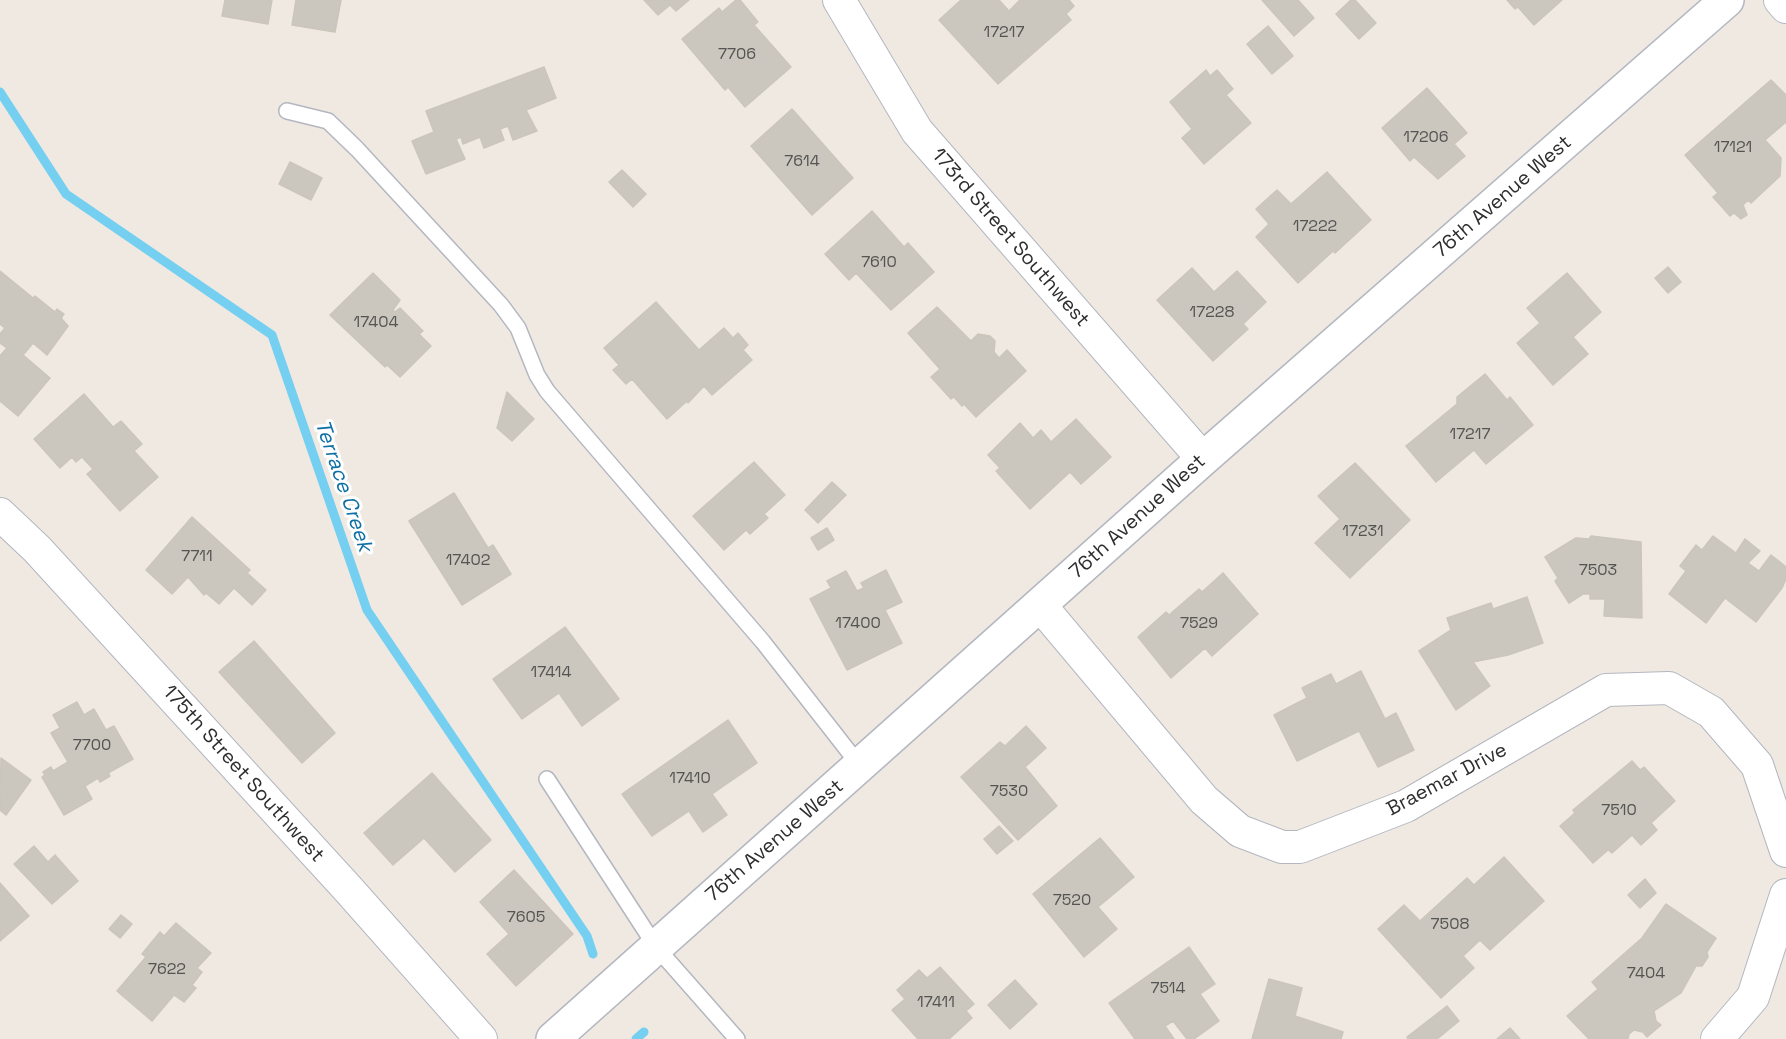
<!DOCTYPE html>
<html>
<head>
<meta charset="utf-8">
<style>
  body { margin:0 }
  canvas { display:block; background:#efe9e1 }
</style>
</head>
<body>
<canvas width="1786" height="1039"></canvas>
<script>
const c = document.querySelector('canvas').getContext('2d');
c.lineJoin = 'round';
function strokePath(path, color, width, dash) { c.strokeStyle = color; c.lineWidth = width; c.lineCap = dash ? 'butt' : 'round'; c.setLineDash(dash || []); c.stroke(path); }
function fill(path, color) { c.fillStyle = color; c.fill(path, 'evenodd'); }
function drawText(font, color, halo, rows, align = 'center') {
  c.font = font + ' "Space Grotesk",sans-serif'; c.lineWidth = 6; c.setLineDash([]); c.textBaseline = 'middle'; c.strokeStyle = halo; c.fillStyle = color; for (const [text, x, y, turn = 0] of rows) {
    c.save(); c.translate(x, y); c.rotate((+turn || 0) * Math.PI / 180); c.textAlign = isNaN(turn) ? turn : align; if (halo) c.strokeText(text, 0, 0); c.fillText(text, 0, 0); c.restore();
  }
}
strokePath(new Path2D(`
  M0,92l66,102 206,141 95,275 220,326 6,18
  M636,1039l8,-7`), '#75cff0', 9);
const building = new Path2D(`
  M225,0h47l-4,24 -46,-8z
  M296,0h45l-6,32 -43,-7z
  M644,0h45l-13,11 -6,-6 -12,10z
  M736,0h4l18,22 -4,3 37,42 -46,40 -17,-20 -3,3 -43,-51 37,-31 3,4z
  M961,0h38l10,11 11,-11h49l5,6 -8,8 5,6 -73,64 -59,-64z
  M1262,0h36l16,18 -20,18z
  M1351,0h4l21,23 -17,16 -23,-25z
  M1507,0h55l-28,25 -16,-18 -3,2z
  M1268,26l25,30 -21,18 -25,-30z
  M544,67l12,31 -30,12 11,21 -24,9 -5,-14 -8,3 4,11 -20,8 -4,-11 -17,7 -2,-7 -5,2 9,20 -39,15 -14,-33 22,-9 -8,-21z
  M1206,70l4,6 7,-6 16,19 -7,6 25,28 -47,41 -22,-26 10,-9 -22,-27z
  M1771,80l15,15v27l-21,18 16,18 -1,18 -29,27 -3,-3 -5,5 4,10 -6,4 -7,-6 -4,3 -17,-19 5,-4 -33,-38z
  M1427,88l40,45 -13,11 11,12 -27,23 -24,-22 -4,4 -28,-33z
  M792,109l61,69 -41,37 -61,-69z
  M290,162l32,16 -11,22 -32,-16z
  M622,170l24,24 -13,13 -24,-25z
  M1327,172l44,48 -36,33 -2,-2 -35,32 -42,-46 13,-13 -13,-15 21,-19 14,14z
  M872,211l32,36 4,-4 26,29 -43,38 -35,-37 -7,7 -24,-26z
  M1668,267l13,15 -13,11 -13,-15z
  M1192,268l22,24 23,-21 29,31 -23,22 5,5 -35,32 -56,-61z
  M0,271l33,27 2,-2 20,16 2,-3 7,5 -3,4 7,8 -21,29 -14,-12 -10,12 27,23 -32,38 -18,-15v-45l7,-8 -7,-5v-9l5,-6 -5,-4z
  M373,273l27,27 -7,10 2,2 5,-4 23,23 -4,3 12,12 -31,31 -13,-12 -2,2 -55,-52z
  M1567,273l34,39 -28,25 15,17 -35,31 -36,-42 23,-20 -13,-15z
  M656,302l43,48 25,-22 9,10 5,-5 10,12 -5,5 9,10 -40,35 -8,-9 -16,17 -1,-2 -20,18 -35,-40 -6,5 -13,-14 6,-5 -15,-17z
  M937,307l34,34 7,-7 12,2 5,5 -1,11 5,6 8,-8 19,21 -50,46 -12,-13 -2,2 -8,-9 -3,2 -20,-22 9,-8 -32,-36z
  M1485,374l22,26 3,-3 23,28 -47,39 -12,-14 -38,32 -30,-36 51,-42v-7z
  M507,392l27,27 -22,22 -15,-13z
  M84,394l29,33 8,-6 21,23 -8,7 24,26 -38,34 -33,-37 6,-5 -11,-12 -6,5 -4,-5 -12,11 -26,-29z
  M1076,419l35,38 -30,27 -11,-12 -40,37 -34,-38 4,-3 -12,-13 32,-32 13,15 8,-8 10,12z
  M754,462l31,33 -21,19 4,4 -18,16 -4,-4 -22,20 -31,-34z
  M1355,463l55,57 -60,58 -35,-35 25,-24 -22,-23z
  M832,482l14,13 -28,28 -13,-13z
  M454,493l34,55 5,-3 18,29 -49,31 -53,-84z
  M192,517l58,53 -3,3 19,17 -14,15 -18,-17 -15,16 -13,-11 -2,2 -16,-18 -16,17 -26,-24z
  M827,528l7,12 -16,10 -7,-12z
  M1591,536l50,6 1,76 -38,-2 1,-17h-15v-5h-7l-14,9 -14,-22 3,-3 -13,-21 31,-19 13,1z
  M1713,536l23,17 9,-14 15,12 -12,12 11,8 12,-16 15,12v12l-4,9 -26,34 -31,-24 -19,25 -37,-29 17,-23 -6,-5 16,-21 6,5z
  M886,570l16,32 -17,8 17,33 -55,27 -37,-71 21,-11 -4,-7 19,-10 11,20 7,-3 -3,-5z
  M1223,573l35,41 -46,42 -7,-8 -34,30 -33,-41 28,-25 3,3 30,-26 3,3z
  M1527,597l16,46 -35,12 -35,7 17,24 -34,24 -37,-59 32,-21 -4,-12 44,-15 2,6z
  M565,627l54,72 -37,27 -23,-33 -37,26 -29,-40z
  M254,641l81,92 -33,30 -83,-91z
  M1361,671l24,48 11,-6 18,37 -36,17 -19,-36 -62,30 -23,-46 33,-17 -5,-10 29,-14 5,10z
  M77,702l7,13 10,-6 12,21 8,-4 19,33 -25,14 2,3 -10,6 -2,-4 -13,8 7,13 -28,16 -22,-38 3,-2 -2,-3 8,-5 2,4 15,-9 -17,-29 9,-5 -7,-13z
  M728,720l29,43 -45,31 15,21 -24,17 -14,-21 -37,25 -30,-42z
  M1026,726l20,22 -21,19 32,39 -39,34 -57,-63 39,-35 5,4z
  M1,758l30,22 -25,35 -6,-5z
  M1632,761l8,9 4,-3 31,34 -24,22 6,7 -16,15 -9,-10 -20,18 -4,-3 -15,13 -33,-37 15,-13 -2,-3z
  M432,773l59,67 -36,32 -31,-34 -31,27 -29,-32z
  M999,826l14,15 -16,13 -13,-15z
  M1100,838l34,39 -36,30 19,22 -33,28 -51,-63z
  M34,846l14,16 7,-7 23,26 -26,23 -38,-40z
  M1504,857l40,44 -54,49 -10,-10 -17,16 11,12 -33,30 -63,-69 26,-24 16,16 47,-43 7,7z
  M514,870l59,64 -57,52 -29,-32 22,-20 -29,-32z
  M1645,879l11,14 -16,15 -12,-13z
  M0,883l29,33 -29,25z
  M1666,904l50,34 -9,14 1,5 -6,9h-6l-15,27 -27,18 2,10 5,4 -14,12 -4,-5 -9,-2 -5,4 -1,5h-39l-22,-23 31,-27 -6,-7 50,-44z
  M121,915l11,9 -12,14 -11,-9z
  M176,923l35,30 -14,15 5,4 -10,13 4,3 -12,14 -10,-7 -22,26 -35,-30 29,-34 -4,-3 18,-22 4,4z
  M1189,947l26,37 -15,10 19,27 -25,18h-7l-14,-18 -8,5 9,13h-39l-26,-36z
  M940,967l34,37 -8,7 6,7 -23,21h-31l-26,-29 13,-11 -8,-9 22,-20 8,8z
  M1269,979l33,9 -7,28 48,16 -2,7h-89z
  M1015,980l22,24 -27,25 -22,-24z
  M1447,1006l12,15 -22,18h-29l-1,-2z
  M1510,1028l10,11h-23z`);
fill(building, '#cbc7bf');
strokePath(building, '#cbc5ba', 1.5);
const lane = new Path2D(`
  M287,111l41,10 29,28 144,156 17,23 19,47 10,16 216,251 97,124
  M547,779l109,168 81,92`);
const street = new Path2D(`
  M839,0l78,131 286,328
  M1780,0l6,7
  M0,514l37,35 312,341 132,149
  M1040,605l164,195 36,31 42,16h18l106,-41 200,-116 63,-2 42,24 46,53 29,86
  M1717,1039l36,-42 33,-102`);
const secondary = new Path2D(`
  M553,1039l650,-580 524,-459`);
strokePath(lane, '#b4b7c1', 18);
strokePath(street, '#b4b7c1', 34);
strokePath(secondary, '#b4b7c1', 36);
strokePath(lane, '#fff', 15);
strokePath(street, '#fff', 32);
strokePath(secondary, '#fff', 33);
drawText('16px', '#555452', null, [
  ["17217",1004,33],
  ["7706",737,55],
  ["17206",1426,138],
  ["17121",1733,148],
  ["7614",802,162],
  ["17222",1315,227],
  ["7610",879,263],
  ["17228",1212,313],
  ["17404",376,323],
  ["17217",1470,435],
  ["17231",1363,532],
  ["7711",197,557],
  ["17402",468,561],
  ["7503",1598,571],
  ["17400",858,624],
  ["7529",1199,624],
  ["17414",551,673],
  ["7700",92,746],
  ["17410",690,779],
  ["7530",1009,792],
  ["7510",1619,811],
  ["7520",1072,901],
  ["7605",526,918],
  ["7508",1450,925],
  ["7622",167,970],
  ["7404",1646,974],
  ["7514",1168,989],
  ["17411",936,1003]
]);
drawText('20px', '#2e2e2e', '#fff', [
  ["76th Avenue West",1503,197,-41],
  ["173rd Street Southwest",1010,238,49],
  ["76th Avenue West",1138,517,-42],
  ["175th Street Southwest",243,774,48],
  ["Braemar Drive",1447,780,-28],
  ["76th Avenue West",775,841,-41]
]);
drawText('italic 21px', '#0d6fa3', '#fff', [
  ["Terrace Creek",343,486,71]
]);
</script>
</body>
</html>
